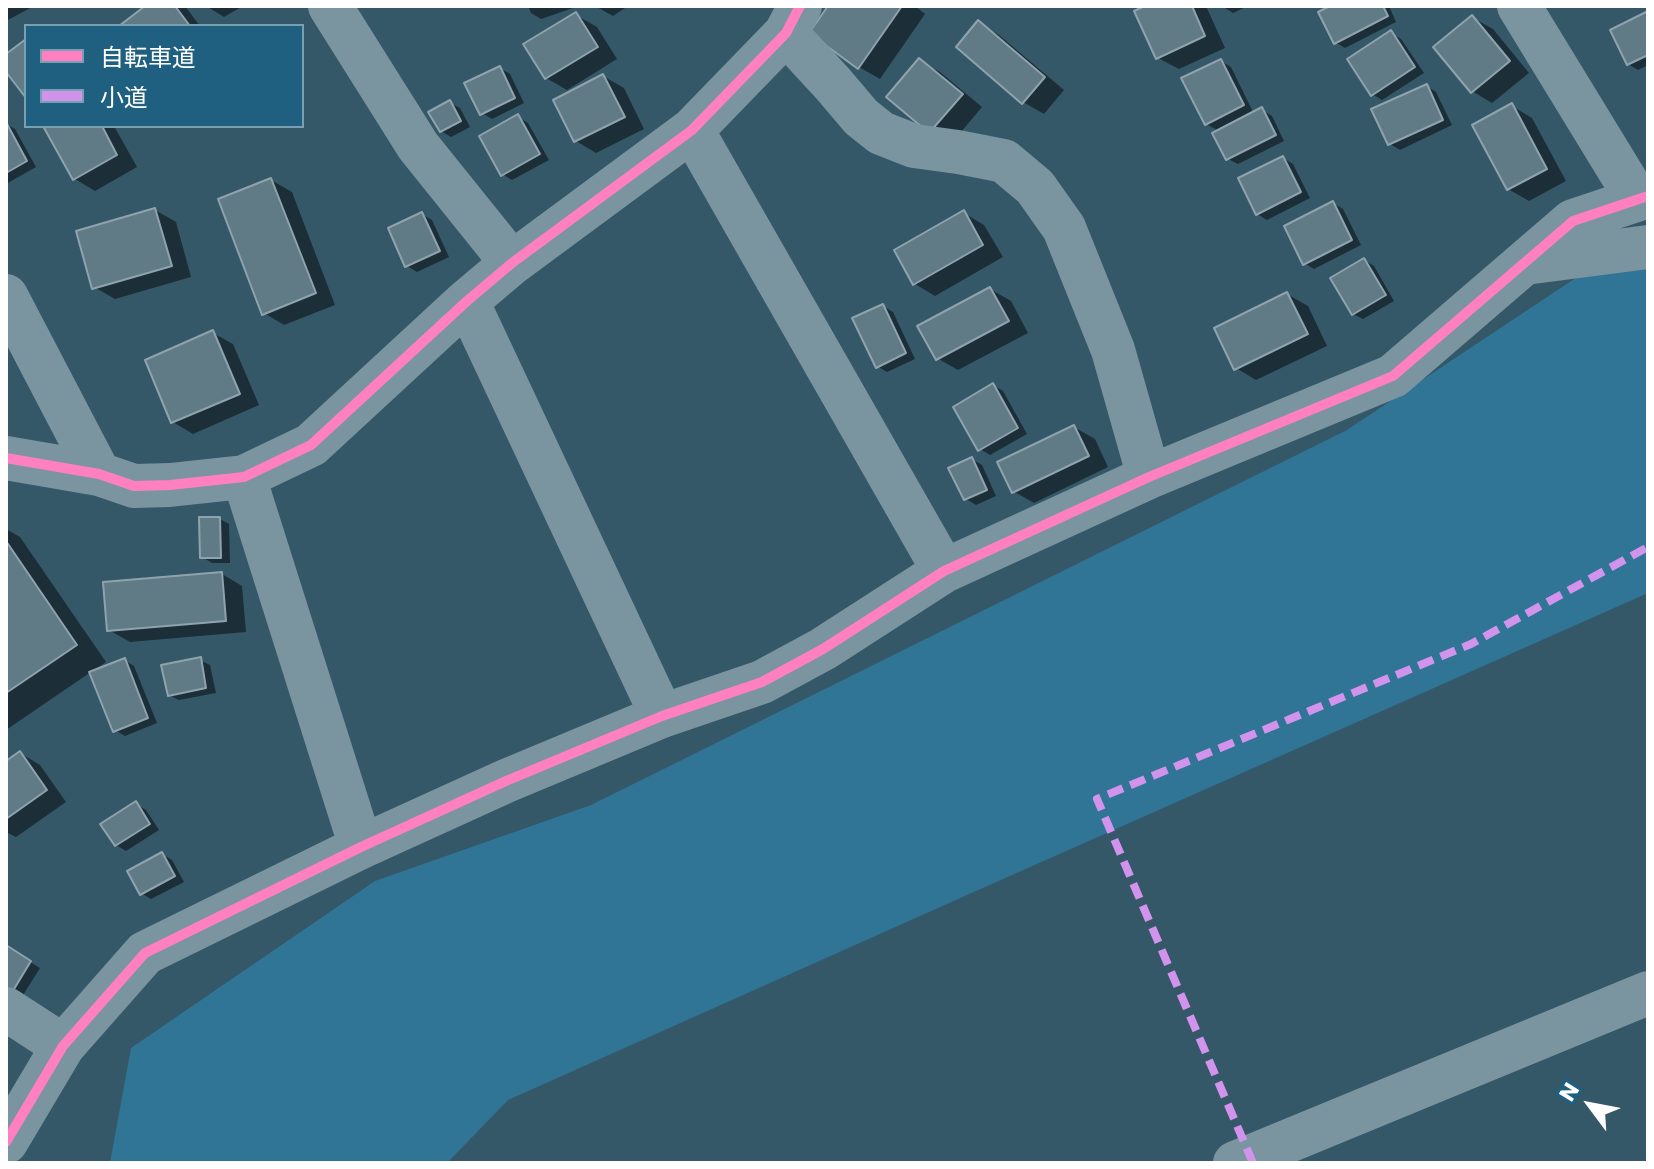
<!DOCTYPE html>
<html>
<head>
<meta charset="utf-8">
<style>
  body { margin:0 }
  #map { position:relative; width:1654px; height:1169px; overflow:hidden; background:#355869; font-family:Poppins,"Noto Sans JP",sans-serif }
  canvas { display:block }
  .frame { position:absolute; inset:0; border:8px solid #fff; pointer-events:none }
  .legend { position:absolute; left:24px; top:24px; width:280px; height:104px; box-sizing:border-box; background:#1f5f7f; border:2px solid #799fb2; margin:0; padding:10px 14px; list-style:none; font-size:24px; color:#fff }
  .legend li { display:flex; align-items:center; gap:16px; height:40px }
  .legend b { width:40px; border:2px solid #799fb2 }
  .north { position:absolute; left:1550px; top:1065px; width:80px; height:80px; -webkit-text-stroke:6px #1f5f7f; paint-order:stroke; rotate:302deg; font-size:22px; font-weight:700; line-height:32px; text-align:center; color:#fff }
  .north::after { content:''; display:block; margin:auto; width:28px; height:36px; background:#fff; clip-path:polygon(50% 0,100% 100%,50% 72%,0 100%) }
</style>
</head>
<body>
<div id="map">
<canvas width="1654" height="1169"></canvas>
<div class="frame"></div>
<ul class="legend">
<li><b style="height:10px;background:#ff80c0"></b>自転車道</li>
<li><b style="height:10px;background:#d193ec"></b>小道</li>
</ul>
<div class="north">N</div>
</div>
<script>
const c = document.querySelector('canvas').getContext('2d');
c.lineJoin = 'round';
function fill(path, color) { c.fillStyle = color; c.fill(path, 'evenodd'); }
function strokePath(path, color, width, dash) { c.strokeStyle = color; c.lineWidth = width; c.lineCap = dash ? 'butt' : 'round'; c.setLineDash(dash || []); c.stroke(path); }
fill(new Path2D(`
  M1648,230v363l-663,294 -477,213 -61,63h-337l21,-115 244,-167 216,-76 756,-375z`), '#307595');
fill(new Path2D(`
  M6,6h28l-28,15z
  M149,6h36l15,20h-77z
  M206,6h37l-19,11z
  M528,6h48v1l-35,12 -10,-6z
  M595,6h33l-15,10z
  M831,6h84l10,8 -45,65 -21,-12z
  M1149,6h57l19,42 -46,21 -21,-11z
  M1222,6h26l-15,7z
  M1334,6h55l7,16 -51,26 -10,-6z
  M1648,13v52l-10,5 -10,-6z
  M576,15l21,12 20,32 -50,31 -21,-12z
  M1473,18l20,11 36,44 -37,30 -20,-12z
  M979,23l20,12 65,55 -20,24 -21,-12z
  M1391,33l10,6 23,34 -42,27 -10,-6z
  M919,61l21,11 42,35 -31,37 -20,-12z
  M1221,61l10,6 23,47 8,-4 10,6 12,25 -46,23 -10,-5 -9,-28 -13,-7z
  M500,68l10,6 14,29 -32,16 -10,-6z
  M603,76l21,12 20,41 -48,24 -20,-12z
  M1427,86l9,6 16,33 -52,25 -10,-6z
  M450,103l10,5 10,19 -19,10 -10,-6z
  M1512,106l20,12 34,63 -37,20 -21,-12z
  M518,117l10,6 21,37 -37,20 -10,-6z
  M6,124l9,5 21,38 -30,17z
  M45,126h69l23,41 -42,24 -20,-12z
  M1283,158l10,6 17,34 -43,22 -10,-6z
  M271,180l21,12 43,113 -51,20 -20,-12z
  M1333,203l10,6 18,36 -47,24 -10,-6z
  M155,210l21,12 15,55 -76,22 -21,-12z
  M964,213l20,12 19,32 -68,39 -20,-12z
  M422,214l10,6 17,37 -32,15 -10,-6z
  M1364,260l10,6 20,35 -31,18 -10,-5z
  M990,289l21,12 17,32 -70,37 -21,-12z
  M1287,294l21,12 19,40 -71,34 -20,-12z
  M883,306l10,6 22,47 -28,13 -10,-6z
  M213,333l20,11 26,61 -66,29 -20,-12z
  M993,385l10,6 24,43 -37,21 -10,-6z
  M1074,427l21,12 13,28 -74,36 -21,-12z
  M972,459l10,6 14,31 -20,9 -10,-6z
  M220,519l9,5 1,39h-18l-10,-6z
  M6,529l14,8 86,125 -12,8 30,-10 10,6 23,57 -32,13 -10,-6 -24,-58 -85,58z
  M222,574l20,12 4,46 -116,10 -21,-12z
  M200,660l10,5 6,28 -37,7 -10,-5z
  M20,753l20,12 26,37 -50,35 -10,-5v-69z
  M136,804l10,6 13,20 -33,21 -10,-6z
  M162,854l10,6 12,22 -33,17 -10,-6z
  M6,947l34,21 -22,35 -12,-8z`), '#0007');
const building = new Path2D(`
  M145,6h30l15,20h-71z
  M828,6h74l-44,63 -49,-36z
  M1145,6h47l13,30 -49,23 -22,-48z
  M1330,6h53l5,10 -54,28 -16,-32z
  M1648,11v44l-21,10 -17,-35z
  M576,12l22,35 -53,32 -22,-35z
  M1472,15l38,46 -39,32 -38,-46z
  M978,20l67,57 -23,27 -66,-57z
  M1391,30l24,37 -44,29 -24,-37z
  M26,39v59l-20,-26v-18z
  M919,58l44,36 -34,39 -43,-36z
  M1221,59l23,46 -39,20 -24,-47z
  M500,66l15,32 -35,17 -16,-32z
  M603,74l22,43 -51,25 -21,-42z
  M1427,84l16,36 -55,25 -17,-36z
  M450,100l11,21 -21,11 -12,-20z
  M1512,103l35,66 -40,21 -35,-65z
  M1262,107l14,28 -50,25 -14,-27z
  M518,114l22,40 -39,22 -22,-40z
  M6,122l21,39 -21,12z
  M43,126h59l15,29 -44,25z
  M1283,156l18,36 -45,23 -18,-37z
  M271,178l45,115 -54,22 -44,-116z
  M1333,201l19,39 -49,25 -19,-39z
  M155,208l17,58 -80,23 -16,-58z
  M964,210l19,35 -70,40 -19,-35z
  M422,212l18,39 -35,16 -17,-39z
  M1364,258l22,37 -34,20 -22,-37z
  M990,287l19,34 -73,39 -19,-34z
  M1287,292l21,42 -74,36 -20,-42z
  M883,304l23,49 -30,15 -24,-50z
  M213,330l27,64 -69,29 -26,-63z
  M993,383l25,45 -40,23 -25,-44z
  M1074,425l15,31 -77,37 -15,-31z
  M972,457l15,33 -23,10 -16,-32z
  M199,517h21l1,41h-21z
  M6,541l71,104 -71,48z
  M222,572l4,49 -119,10 -4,-49z
  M201,657l5,31 -38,8 -7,-31z
  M125,658l23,60 -35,14 -24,-60z
  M20,751l27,39 -41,29v-58z
  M136,801l14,23 -35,22 -15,-22z
  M162,852l13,24 -35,19 -13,-24z
  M6,945l25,16 -23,38 -2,-1z`);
fill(building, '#607a86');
strokePath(building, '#8ea3ae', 2);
strokePath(new Path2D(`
  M330,6l88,140 94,117
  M1519,6l118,193
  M786,33l47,51 28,33 20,16 33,13 44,6 46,9 31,26 29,41 49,122 36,127
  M692,130l252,441
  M1525,263l123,-16
  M6,296l93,178
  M467,301l195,415
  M6,458l93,16 35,12 36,-1 74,-8 67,-32 156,-144 45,-38 180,-133 94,-97 14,-27
  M244,477l117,370
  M6,1009l57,37
  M6,1142l57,-96 82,-93 216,-106 145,-66 156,-65 100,-34 61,-33 121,-78 205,-94 244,-101 180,-155 75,-25
  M1235,1163l413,-170`), '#7a94a0', 44);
strokePath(new Path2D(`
  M1253,1163l-156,-364 374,-155 177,-97`), '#d193ec', 8, [16, 8]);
strokePath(new Path2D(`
  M6,458l93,16 35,12 36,-1 74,-8 67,-32 156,-144 45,-38 180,-133 94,-97 14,-27
  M6,1142l57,-96 82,-93 216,-106 145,-66 156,-65 100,-34 61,-33 121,-78 205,-94 244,-101 180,-155 75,-25`), '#ff80c0', 10);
</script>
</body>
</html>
